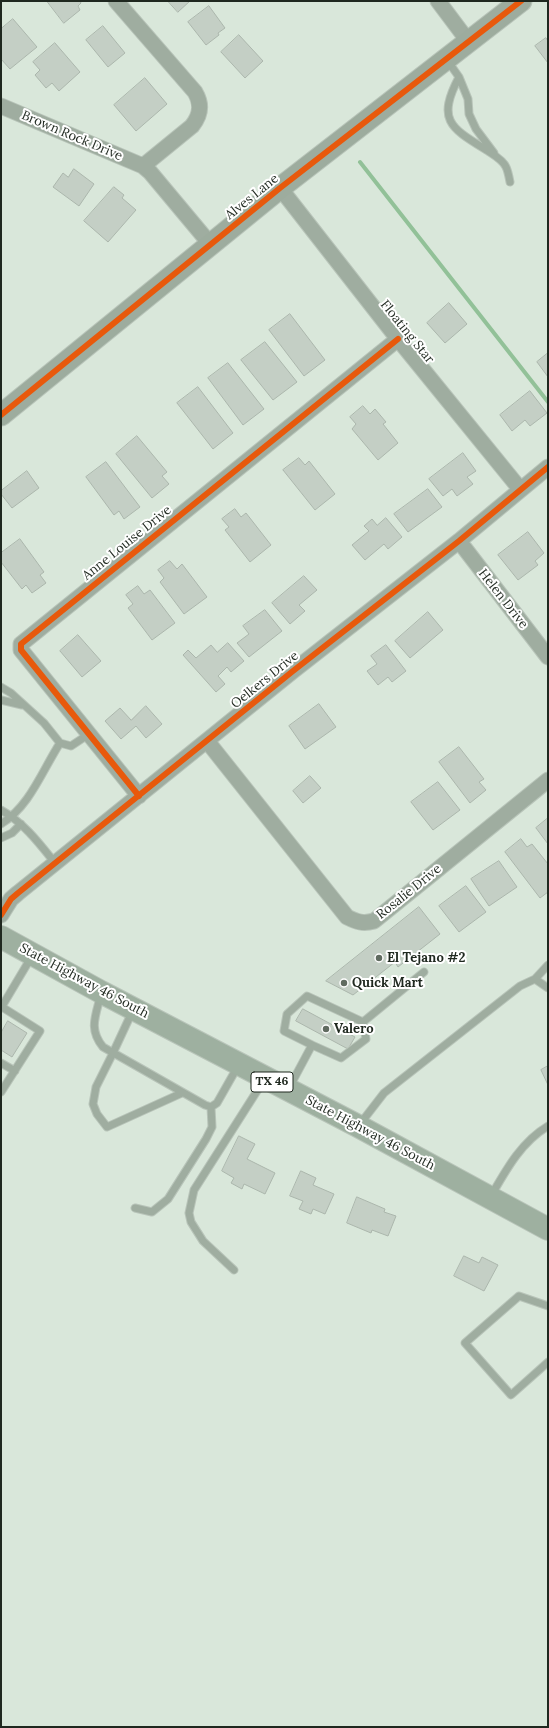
<!DOCTYPE html>
<html>
<head>
<meta charset="utf-8">
<style>
  body { margin:0 }
  #map { position:relative; width:549px; height:1728px; overflow:hidden; background:#d9e7da; font-family:Lora,serif }
  canvas { display:block }
  .frame { position:absolute; inset:0; border:2px solid #1f281f; pointer-events:none }
</style>
</head>
<body>
<div id="map">
<canvas width="549" height="1728"></canvas>
<div class="frame"></div>
</div>
<script>
const c = document.querySelector('canvas').getContext('2d');
c.lineJoin = 'round';
function strokePath(path, color, width, dash) { c.strokeStyle = color; c.lineWidth = width; c.lineCap = dash ? 'butt' : 'round'; c.setLineDash(dash || []); c.stroke(path); }
function fill(path, color) { c.fillStyle = color; c.fill(path, 'evenodd'); }
function drawText(font, color, halo, rows, align = 'center') {
  c.font = font + ' Lora,serif'; c.lineWidth = 4; c.setLineDash([]); c.textBaseline = 'middle'; c.strokeStyle = halo; c.fillStyle = color; for (const [text, x, y, turn = 0] of rows) {
    c.save(); c.translate(x, y); c.rotate((+turn || 0) * Math.PI / 180); c.textAlign = isNaN(turn) ? turn : align; if (halo) c.strokeText(text, 0, 0); c.fillText(text, 0, 0); c.restore();
  }
}
strokePath(new Path2D(`
  M360,162l188,240`), '#92c198', 4);
const building = new Path2D(`
  M47,1h33l1,2 -3,3 2,4 -16,13z
  M168,1h22l-12,11z
  M209,6l16,22 -7,5 1,2 -13,10 -18,-23z
  M13,19l24,28 -27,22 -9,-10v-30z
  M103,26l22,27 -17,14 -22,-27z
  M239,35l24,26 -18,17 -24,-26z
  M546,38l2,3v22l-13,-17z
  M55,43l25,29 -21,19 -7,-8 -6,5 -11,-13 5,-5 -7,-8z
  M145,78l22,26 -31,27 -22,-26z
  M74,169l20,15 -15,22 -26,-19 10,-14 5,4z
  M114,187l10,8 -2,3 14,12 -28,32 -24,-21z
  M449,303l18,21 -22,19 -18,-20z
  M290,314l35,46 -21,16 -35,-46z
  M265,342l32,40 -24,18 -32,-40z
  M548,353v24l-11,-15z
  M228,363l36,46 -21,16 -35,-47z
  M198,387l35,46 -20,16 -36,-46z
  M530,391l17,22 -17,13 -5,-6 -13,11 -12,-16z
  M363,406l7,8 5,-5 11,13 -3,2 15,19 -20,17 -26,-31 4,-5 -6,-7z
  M137,436l30,36 -5,4 7,8 -17,14 -36,-44z
  M463,453l13,18 -9,6 6,7 -16,12 -5,-7 -9,7 -14,-17z
  M299,458l6,7 4,-4 26,33 -20,16 -32,-40z
  M106,462l34,45 -16,12 -5,-8 -5,4 -28,-38z
  M27,471l12,17 -27,20 -11,-14v-3z
  M428,489l14,18 -34,25 -14,-18z
  M235,509l6,8 5,-4 25,32 -21,17 -25,-32 4,-3 -7,-8z
  M386,518l16,19 -14,12 -4,-5 -19,16 -13,-15 17,-14 -5,-5 8,-7 5,6z
  M528,532l16,21 -9,8 3,4 -20,15 -20,-25z
  M20,539l24,33 -4,3 6,8 -14,10 -6,-8 -4,4 -21,-27v-9z
  M170,561l7,8 5,-5 25,33 -23,17 -24,-32 4,-4 -6,-8z
  M304,576l13,14 -18,15 6,6 -15,13 -18,-21z
  M138,586l6,8 6,-4 25,33 -23,17 -24,-32 5,-4 -7,-9z
  M265,610l17,21 -33,26 -12,-14 12,-9 -6,-8z
  M428,612l15,18 -33,28 -15,-17z
  M78,635l23,26 -19,16 -22,-26z
  M228,643l16,18 -13,11 -4,-5 -9,9 7,8 -9,8 -33,-37 5,-5 8,8 15,-13 6,7z
  M386,645l20,26 -14,11 -4,-5 -10,8 -11,-14 10,-7 -6,-8z
  M319,704l17,23 -31,22 -16,-23z
  M146,706l16,18 -16,14 -10,-12 -15,13 -16,-18 15,-13 11,12z
  M459,747l25,32 -5,3 7,8 -16,13 -31,-41z
  M310,776l11,12 -18,15 -10,-12z
  M438,782l22,28 -27,20 -22,-28z
  M548,818v26l-12,-16z
  M521,839l6,8 5,-3 16,20v28l-8,6 -35,-46z
  M499,861l18,26 -28,19 -18,-27z
  M466,886l20,26 -27,20 -20,-26z
  M419,907l21,27 -42,33 -3,-5 -42,33 -27,-14z
  M303,1009l52,28 -7,12 -52,-28z
  M8,1021l19,12 -15,24 -11,-7v-17z
  M548,1066v19l-7,-15z
  M239,1136l16,8 -8,15 28,14 -10,21 -21,-10 -2,5 -11,-6 3,-5 -12,-7z
  M301,1171l15,7 -3,7 21,9 -9,20 -12,-5 -2,5 -12,-5 4,-8 -13,-5z
  M357,1197l28,12 -1,3 12,4 -8,20 -16,-6 -1,3 -24,-10z
  M464,1256l15,7 3,-6 16,8 -14,26 -30,-15z`);
fill(building, '#c4cfc5');
strokePath(building, '#abb6ac', 1);
const lane = new Path2D(`
  M447,60l12,17c-23,44 -8,51 29,74 6,4 15,9 18,16 2,4 3,10 4,15
  M459,77l9,22 1,15 7,15 18,24
  M1,687l10,6 33,30 16,20 11,3 18,-12
  M1,700l21,5
  M1,810c23,13 38,33 54,53
  M1,824c29,-18 41,-53 59,-81
  M1,838l11,-5 9,-9
  M535,979l13,-14
  M101,994c-5,21 -13,35 2,53l102,58 6,2 6,-4 21,-37
  M1,1008l31,-52
  M133,1010l-20,43 -17,34 -3,17 4,10 10,13 75,-34
  M312,1045l-28,-14 3,-17 20,-18 56,26
  M1,1063l14,8
  M289,1088l23,-43 29,13 25,-19 -3,-17 61,-50
  M1,1092l39,-61 -38,-24
  M360,1124l24,-31 136,-107 15,-7 13,9
  M491,1196c15,-26 30,-54 57,-70
  M135,1208l17,4 16,-13 38,-60 6,-12 -1,-20
  M234,1270l-31,-29 -12,-19 -2,-9 5,-23 70,-110
  M548,1306l-29,-10 -54,47 46,52 37,-33`);
const street = new Path2D(`
  M116,1l79,91c7,12 6,23 -3,34l-49,40
  M438,1l30,40
  M1,106l142,60 7,6 61,73
  M280,188l118,151 122,150
  M459,541l89,116
  M207,741l140,176c10,5 16,7 27,4l174,-141
  M139,796l-118,-146v-6l377,-305
  M1,915l10,-16 7,-6 275,-222 166,-130 89,-74`);
const secondary = new Path2D(`
  M1,415l279,-227 241,-187`);
const primary = new Path2D(`
  M1,937l100,55 257,134 190,103`);
strokePath(lane, '#b8c4b9', 9);
strokePath(street, '#b8c4b9', 17);
strokePath(secondary, '#b8c4b9', 23);
strokePath(primary, '#b8c4b9', 24);
strokePath(lane, '#9fada0', 7);
strokePath(street, '#9fada0', 15);
strokePath(secondary, '#9dac9e', 21);
strokePath(primary, '#9eb0a0', 22);
strokePath(new Path2D(`
  M1,415l279,-227 241,-187
  M139,796l-118,-146v-6l377,-305
  M1,915l10,-16 7,-6 275,-222 166,-130 89,-74`), '#e8590c', 6);
for (const [x, y, r, color] of [
  [379,958,4,"#606b60"],
  [344,983,4,"#606b60"],
  [326,1029,4,"#606b60"]
]) { const dot = new Path2D(); dot.arc(x, y, r, 0, 2 * Math.PI); c.fillStyle = color; c.fill(dot); strokePath(dot, '#fff', 1.5); }
for (const [x, y, w] of [
  [272,1082,42]
]) { const box = new Path2D(); box.roundRect(x - w / 2, y - 10, w, 20, 3); c.fillStyle = '#fff'; c.fill(box); strokePath(box, '#1f281f', 1); }
drawText('bold 12px', '#1f281f', null, [
  ["TX 46",272,1082]
]);
drawText('13px', '#1f281f', '#fff', [
  ["Brown Rock Drive",72,136,23],
  ["Alves Lane",252,197,-39],
  ["Floating Star",407,332,51],
  ["Anne Louise Drive",127,543,-39],
  ["Helen Drive",503,599,52],
  ["Oelkers Drive",265,680,-39],
  ["Rosalie Drive",409,892,-39],
  ["State Highway 46 South",84,981,28],
  ["State Highway 46 South",370,1133,28]
]);
drawText('bold 13px', '#1f281f', '#fff', [
  ["El Tejano #2",387,958],
  ["Quick Mart",352,983],
  ["Valero",334,1029]
], 'left');
</script>
</body>
</html>
